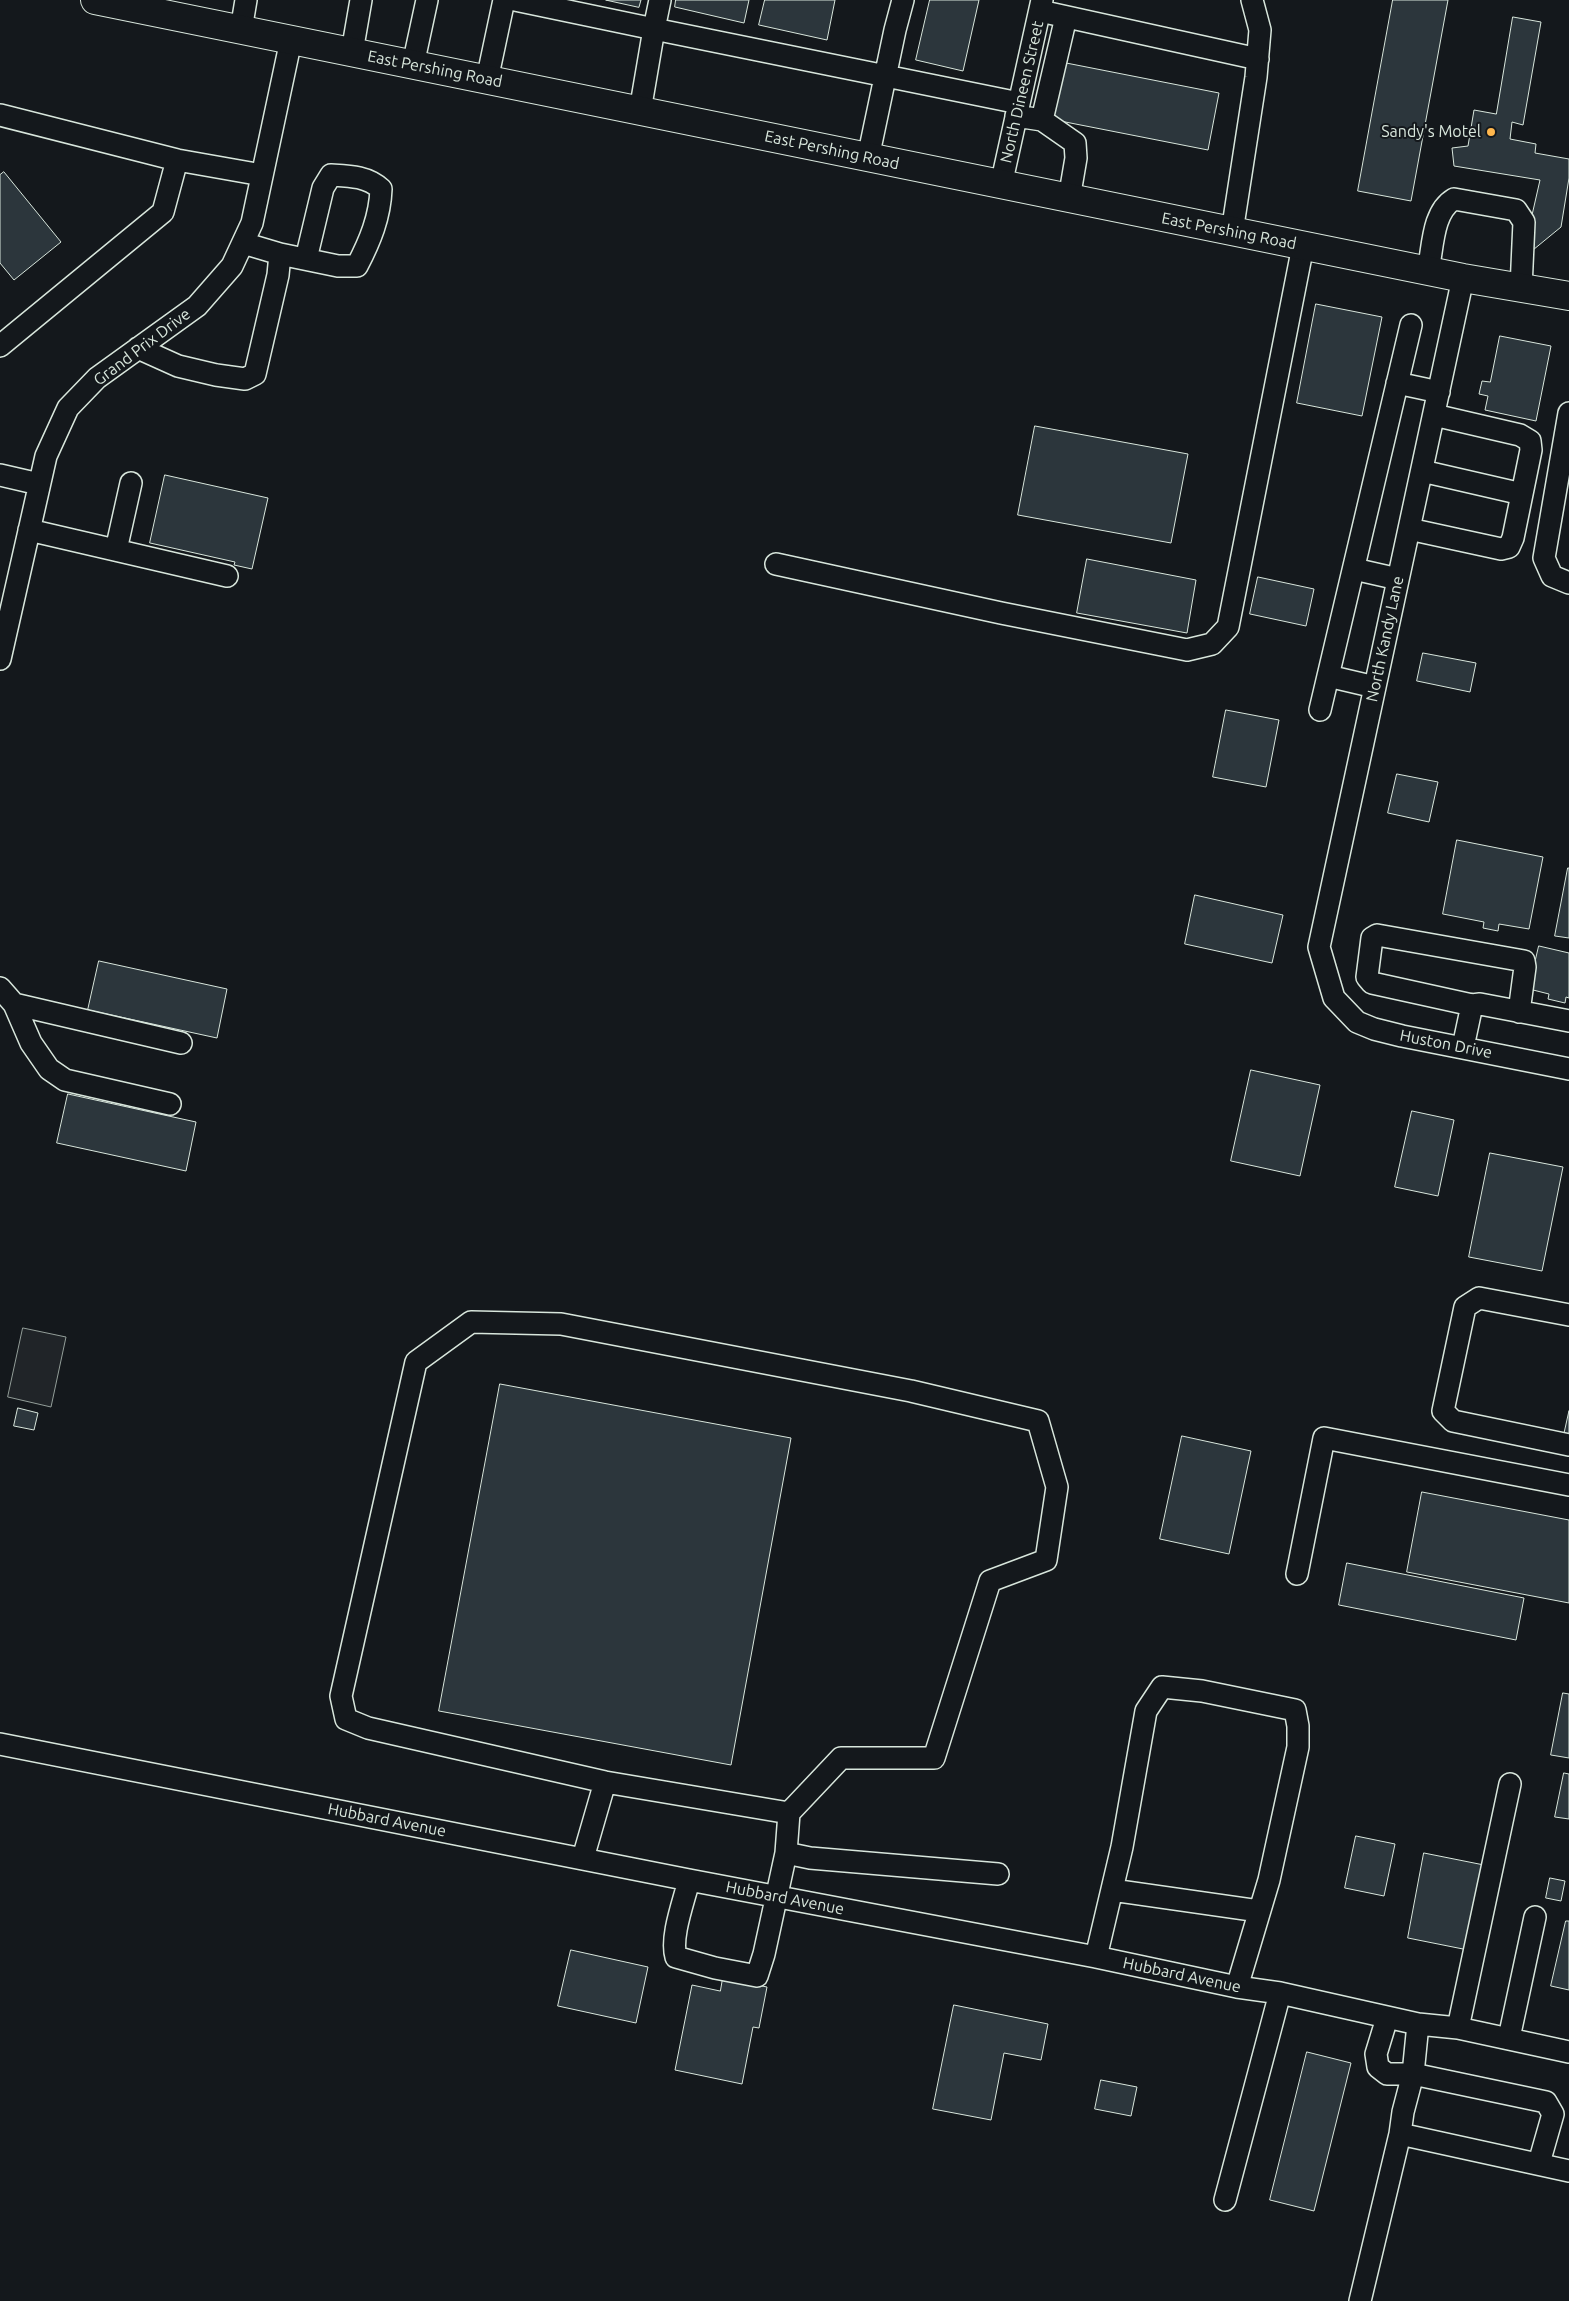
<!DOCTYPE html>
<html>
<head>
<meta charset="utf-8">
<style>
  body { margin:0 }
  canvas { display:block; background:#14181c }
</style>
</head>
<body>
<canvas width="1569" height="2301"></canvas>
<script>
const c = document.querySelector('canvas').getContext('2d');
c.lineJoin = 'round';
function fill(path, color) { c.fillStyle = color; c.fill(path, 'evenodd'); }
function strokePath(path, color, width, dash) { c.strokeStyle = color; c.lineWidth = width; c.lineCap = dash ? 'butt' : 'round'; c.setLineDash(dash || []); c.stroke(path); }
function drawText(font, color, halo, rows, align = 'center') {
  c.font = font + ' Ubuntu,sans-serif'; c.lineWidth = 4; c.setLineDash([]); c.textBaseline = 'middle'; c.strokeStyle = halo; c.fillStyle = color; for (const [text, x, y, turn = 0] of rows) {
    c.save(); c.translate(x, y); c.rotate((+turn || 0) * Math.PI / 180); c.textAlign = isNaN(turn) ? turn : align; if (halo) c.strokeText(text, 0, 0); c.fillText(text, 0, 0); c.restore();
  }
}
const green = new Path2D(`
  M23,1328l43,9 -15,70 -43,-10z`);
fill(green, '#202428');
strokePath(green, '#939e99', 1);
const building = new Path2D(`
  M606,0h35l-2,7z
  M676,0h73l-5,23 -69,-16z
  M765,0h70l-8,40 -68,-15z
  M930,0h49l-16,71 -47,-11z
  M1393,0h55l-37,201 -53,-10z
  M1513,17l28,5 -18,103 -11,-3 -2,17 26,5 -1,9 34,6v19l-8,49 -39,32 18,-79 -86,-14 -2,-18 16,-2 6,-36 22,4z
  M1056,61l163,32 -11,57 -163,-32z
  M4,172l57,70 -47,38 -14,-17v-88z
  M1316,304l66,13 -20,99 -65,-13z
  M1500,336l51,10 -15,75 -51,-11 3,-14 -9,-2 3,-13 8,1z
  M1035,426l153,28 -17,89 -153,-28z
  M165,475l103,23 -16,71 -18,-4 1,-3 -85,-19z
  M1087,559l109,21 -9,53 -110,-20z
  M1258,577l56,12 -8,37 -56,-12z
  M1423,653l53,10 -6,29 -53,-11z
  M1226,710l53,10 -13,67 -53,-10z
  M1397,774l41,8 -9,40 -41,-9z
  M1457,840l86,17 -14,72 -30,-5 -1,7 -15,-3 1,-6 -41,-8z
  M1568,868h1v70l-14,-2z
  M1195,895l88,20 -11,48 -87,-19z
  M1539,946l30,7v45l-3,-1 -1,6 -17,-4 1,-5 -20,-5z
  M99,961l128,28 -10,49 -129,-28z
  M1251,1070l69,15 -20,91 -69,-15z
  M68,1094l128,28 -10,49 -129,-28z
  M1412,1111l42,9 -16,76 -43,-9z
  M1490,1153l73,14 -21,104 -73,-14z
  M500,1384l291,54 -60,327 -292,-54z
  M18,1408l20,5 -4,17 -20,-4z
  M1569,1411v26l-5,-2z
  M1182,1436l69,15 -22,103 -69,-15z
  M1422,1492l147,28v83l-162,-31z
  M1347,1563l177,35 -8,42 -177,-35z
  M1563,1693l6,1v64l-18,-3z
  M1564,1773l5,1v45l-14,-2z
  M1356,1836l39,8 -11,52 -39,-8z
  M1424,1853l65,13 -16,85 -65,-13z
  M1550,1878l15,3 -4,20 -15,-3z
  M1566,1921h3v69l-18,-4z
  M571,1950l77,17 -12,56 -78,-17z
  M723,1978l44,9 -8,41 -6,-1 -11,57 -67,-14 17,-85 28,6z
  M954,2005l94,19 -7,36 -37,-7 -13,67 -58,-11z
  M1307,2052l44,11 -37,148 -44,-11z
  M1101,2080l36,7 -6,29 -36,-7z`);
fill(building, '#2c363c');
strokePath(building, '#d8e6dc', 1);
const minor = new Path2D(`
  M515,0l139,29 -14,82
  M660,0l-6,29 365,74
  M1040,11l218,48
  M241,30l5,-30
  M352,52l9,-52
  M413,65l14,-65
  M487,80l17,-80
  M0,115l177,45 85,15
  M1016,116l26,4 33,23 1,15 -7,41
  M1042,120l24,-103
  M868,158l27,-128 8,-30
  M1001,185l41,-185
  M1232,232l24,-155 4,-47 -8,-30
  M280,254l58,12h19c13,-25 23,-49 24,-77 -14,-13 -32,-13 -50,-14l-8,13 -17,71
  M1428,271c5,-23 4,-59 26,-72l62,11 8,12 -3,66
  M1463,278l-144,669 15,51 23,24 17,7 28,7 167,33
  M0,346l163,-134 14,-52
  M138,348l40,18 38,9 29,4 10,-5 23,-99 2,-21 -37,-11
  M1397,383l42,9
  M1569,413l-25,145 8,18 17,7
  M1422,471l100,23
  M0,475l39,9
  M1409,529l92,20 8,-2 4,-9 18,-88 -1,-9 -10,-6 -86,-20
  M29,530l198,46
  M116,550l15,-67
  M776,564l225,49 186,37 25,-6 16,-17 75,-381
  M1354,569l44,10
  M0,659l46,-203 22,-48 29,-30 100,-72 35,-40 20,-43 39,-183
  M1328,676l47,11
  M1320,710l91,-385
  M0,988l14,16 17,39 18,26 16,11 105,24
  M14,1004l167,39
  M1472,1005l-100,-22 -5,-6 5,-39 5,-3 147,26 1,6 -6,45
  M1463,1047l9,-42 8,-1 89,17
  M1569,1315l-90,-17 -14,9 -22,104 10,10 116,24
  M1297,1574l27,-136 245,47
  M0,1744l689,136 407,77 141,30 43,6 138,31 40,4 111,24
  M786,1853l24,5 188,16
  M583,1858l22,-76
  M689,1880c-5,21 -19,57 -13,77l39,11 42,8 7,-22 22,-101 3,-40 52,-55h93l56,-177 56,-21 11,-73 -19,-66 -127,-30 -350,-67 -90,-2 -55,40 -75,334 5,23 22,9 237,54 184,31
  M1112,1890l147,21
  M1096,1957l26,-110 24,-136 16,-24 40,4 93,19 3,16v21l-29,133 -32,107
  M1387,2018l-11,36 2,13 9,7h26l133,28 7,12 -14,49
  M1458,2028l52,-244
  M1509,2038l26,-121
  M1400,2134l169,37
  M1225,2200l55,-207
  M1360,2301l40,-167 3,-22 10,-38 5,-50`);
const major = new Path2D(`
  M95,0l1368,278 106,18`);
strokePath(minor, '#d8e6dc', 24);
strokePath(major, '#d8e6dc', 30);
strokePath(minor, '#14181c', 21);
strokePath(major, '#14181c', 28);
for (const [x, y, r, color] of [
  [1491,132,5,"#ffb74d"]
]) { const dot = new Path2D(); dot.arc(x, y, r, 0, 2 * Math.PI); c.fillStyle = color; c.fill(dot); strokePath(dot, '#14181c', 2); }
drawText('16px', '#d8e6dc', '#14181c', [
  ["East Pershing Road",435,69,11],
  ["North Dineen Street",1022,92,-77],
  ["East Pershing Road",832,150,12],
  ["East Pershing Road",1229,231,11],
  ["Grand Prix Drive",142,347,-37],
  ["North Kandy Lane",1385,639,-78],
  ["Huston Drive",1446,1044,11],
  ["Hubbard Avenue",387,1820,11],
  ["Hubbard Avenue",785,1898,11],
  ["Hubbard Avenue",1182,1975,12]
]);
drawText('16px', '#d8e6dc', '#14181c', [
  ["Sandy's Motel",1481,132]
], 'right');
</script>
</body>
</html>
